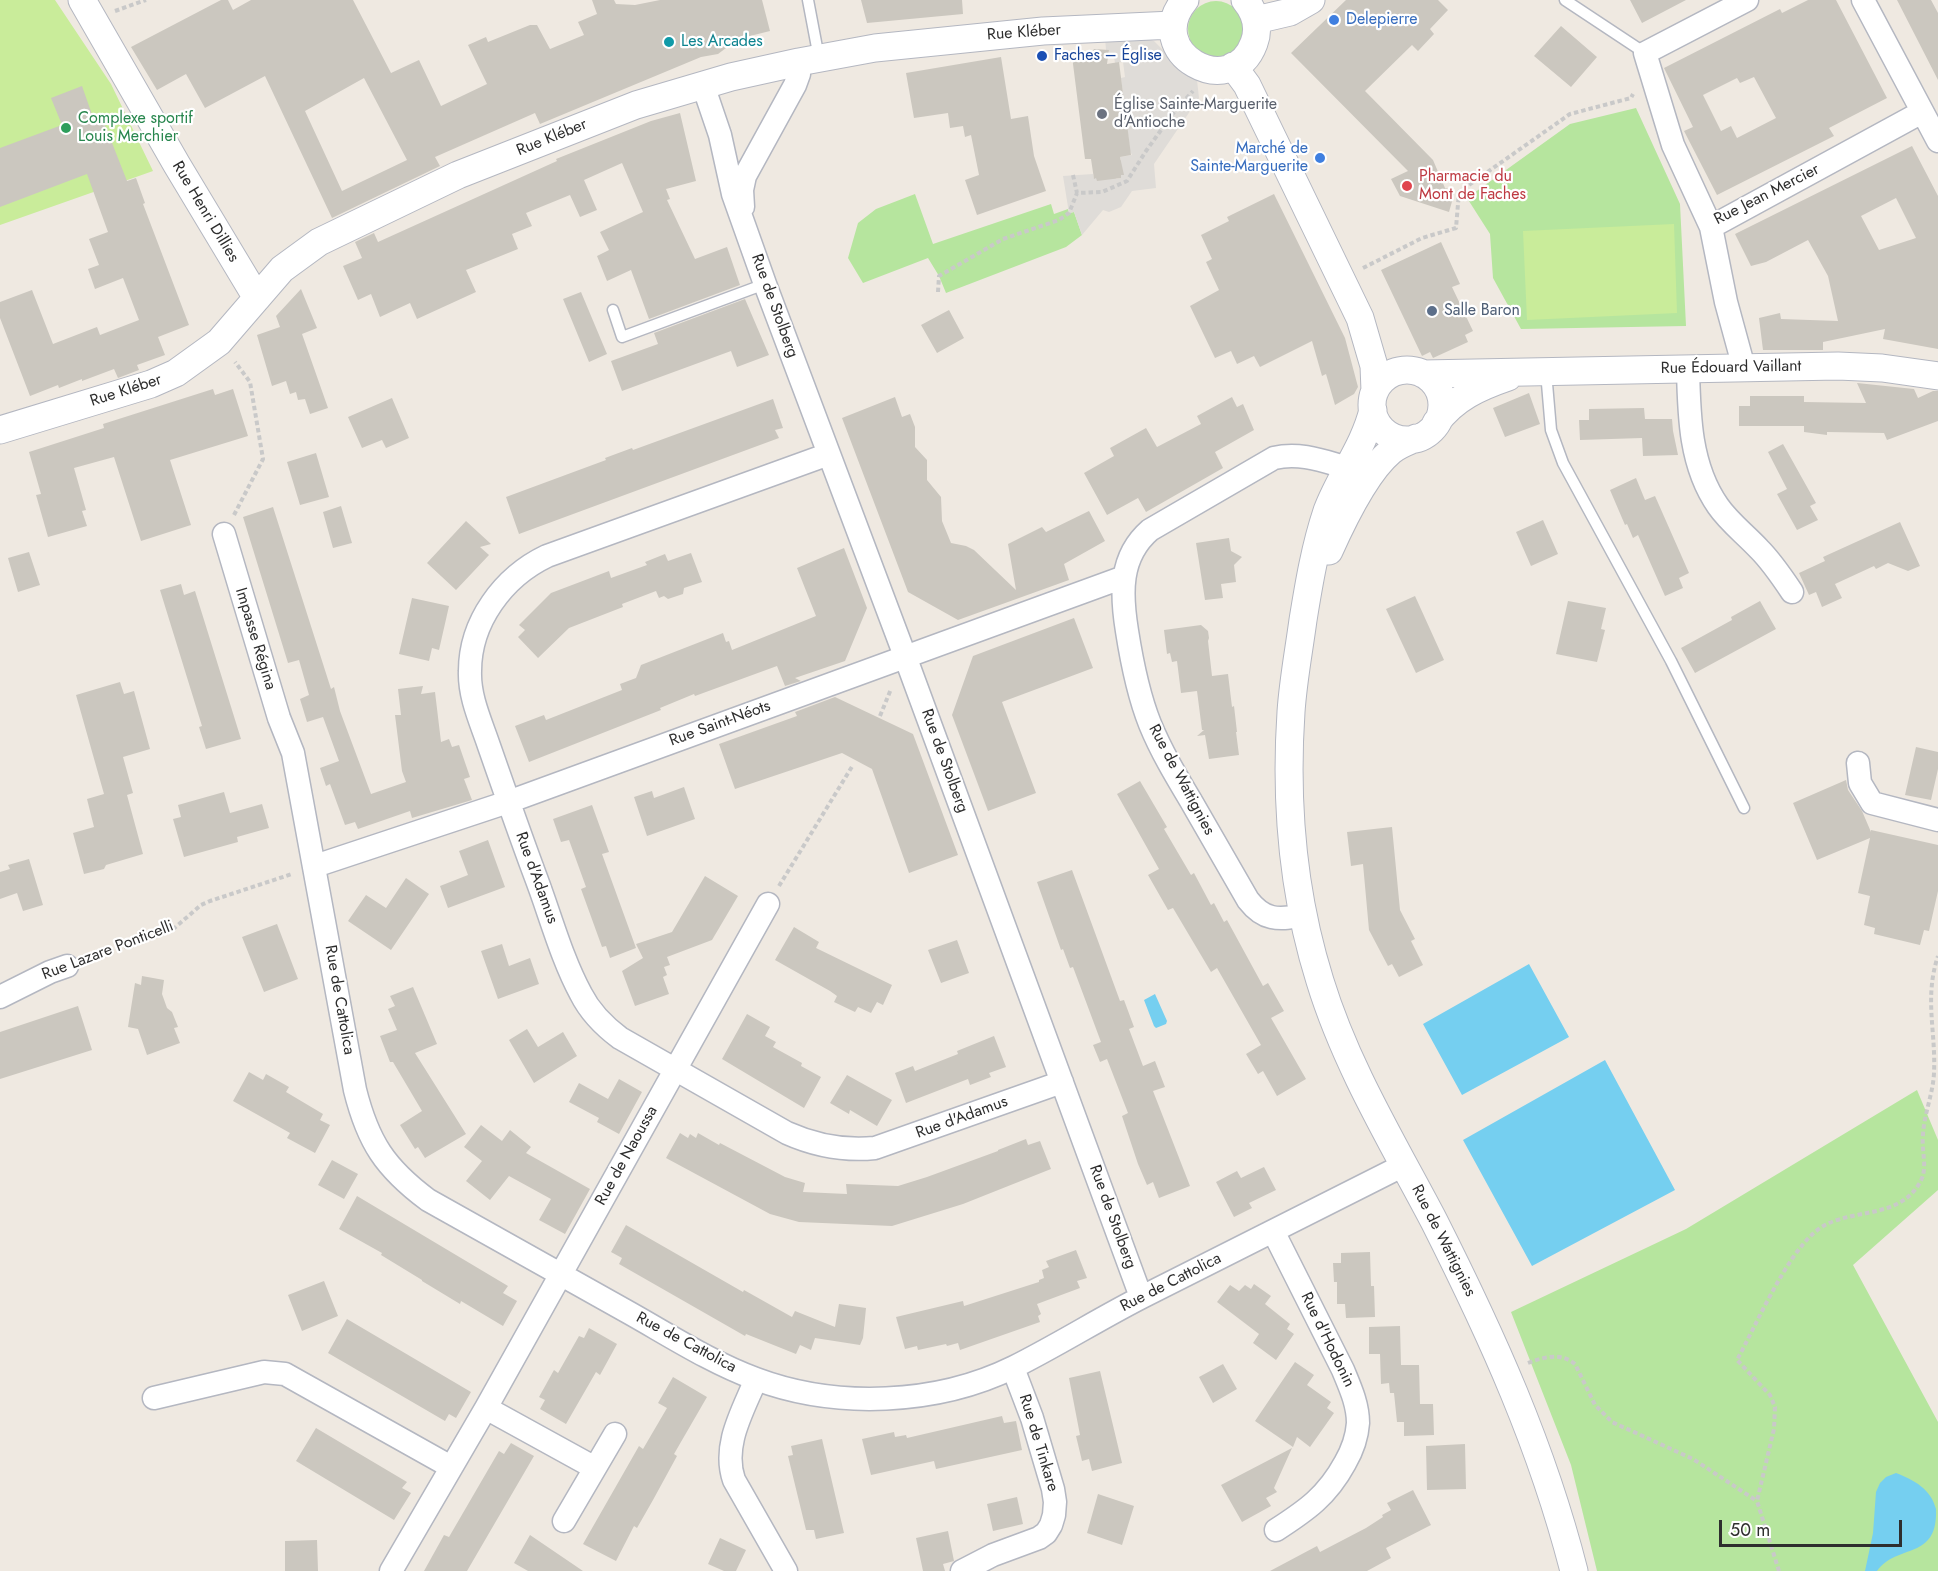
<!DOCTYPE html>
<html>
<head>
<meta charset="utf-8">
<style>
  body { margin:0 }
  #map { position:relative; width:1938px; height:1571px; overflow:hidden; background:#efe9e1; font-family:Jost,sans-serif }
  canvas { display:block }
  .scale { position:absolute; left:1719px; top:1520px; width:183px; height:27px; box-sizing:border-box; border:3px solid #2e2e2e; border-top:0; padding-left:8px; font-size:18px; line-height:21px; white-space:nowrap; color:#2e2e2e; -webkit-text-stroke:4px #fff; paint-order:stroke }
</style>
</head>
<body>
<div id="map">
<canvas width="1938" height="1571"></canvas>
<div class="scale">50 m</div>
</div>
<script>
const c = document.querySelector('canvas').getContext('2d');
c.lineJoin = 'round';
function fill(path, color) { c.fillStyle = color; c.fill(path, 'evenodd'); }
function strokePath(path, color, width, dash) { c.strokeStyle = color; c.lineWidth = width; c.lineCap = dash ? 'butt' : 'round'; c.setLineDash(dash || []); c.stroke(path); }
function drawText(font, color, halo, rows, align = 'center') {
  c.font = font + ' Jost,sans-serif'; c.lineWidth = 4.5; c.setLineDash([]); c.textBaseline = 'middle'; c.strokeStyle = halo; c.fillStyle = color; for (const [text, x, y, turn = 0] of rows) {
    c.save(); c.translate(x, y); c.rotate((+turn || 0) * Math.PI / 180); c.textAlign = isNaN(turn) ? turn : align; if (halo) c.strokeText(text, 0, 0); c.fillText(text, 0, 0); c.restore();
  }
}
fill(new Path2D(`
  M1188 29a28 28 0 1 1 56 0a28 28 0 1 1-56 0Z
  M1636,108l44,96 6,122 -165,3 -28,-51 -3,-44 -23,-36 103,-74z
  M915,194l18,50 118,-40 3,10 14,-5 1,4 5,-1 8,23 -16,12 -120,46 -7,-17 -11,-18 -65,25 -15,-25 10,-35 18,-14z
  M1917,1090l21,50v50l-85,75 85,157v149h-341l-26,-106 -60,-153 175,-83z`), '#b6e59e');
fill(new Path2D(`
  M0,0h55l56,84 42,87 -153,54z
  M1674,224l3,89 -150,7 -4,-89z`), '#c9ec9a');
fill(new Path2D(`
  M1134,36l20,5 13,13 13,17 17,9 2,18 -45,66 2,24 -24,3 -11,16 -12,5 -6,-2 -21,25 -8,-23 -5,1 -6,-37 30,-2 1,4 21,-2 1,3 5,-1v-3h2l-5,-15h3l-1,-3 12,-2 -2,-4 -9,-73 4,-1 -2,-15 -8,1 -1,-6 -5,-3v-3l-3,-1 -1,-13z`), '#dfdcd8');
fill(new Path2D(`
  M1529,964l40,73 -107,58 -39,-71z
  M1155,994l12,27 -1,3 -10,4 -2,-2 -10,-26z
  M1605,1060l70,130 -143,76 -69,-126z
  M1896,1473c18,7 35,16 40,36 2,52 -39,34 -59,62h-12l8,-38 3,-41 4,-9 6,-6z`), '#75cff0');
fill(new Path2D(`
  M221,0h7l5,10 18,-10h102l38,73 28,-13 22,46 46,-22 -19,-39 18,-8 2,5 42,-17h7l13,24 34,-14 -6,-13 19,-8 -5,-14h22l2,4 19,1 25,-5h102l8,31 -32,8 -20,15 -17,3 -161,67 -5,-11 -100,44 5,9 -108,52 -67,-142 -60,32 -19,-34 -29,16 -26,-43zM364,78l43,82 -65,31 -37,-80z
  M861,0h101l1,14 -96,9z
  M1346,0h92l10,10 -18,19 4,5 -16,17 -6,-6 -47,46 68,69 12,28 10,3 -6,21 -49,-16 -9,-17 17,-8 -117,-118z
  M1630,0h56l-44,23z
  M1808,0h28l51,98 -58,30 5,8 -117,59 -33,-64 9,-4 -29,-59 116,-59 2,4zM1754,77l22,41 -39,20 -6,-12 -10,5 -18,-36 34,-17 3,5z
  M1897,0h34l7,13v67z
  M1561,26l36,31 -26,30 -37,-31z
  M1094,49l15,1 -2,14 12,-2 12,93 -11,2 4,18h-3v3l-24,3 -1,-3 -2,1 -3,-20h-6l-13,-103 20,-4z
  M1001,57l10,62 17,-3 6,40 12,35 -69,24 -12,-35 14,-5 -8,-40 -6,2 -2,-11 -13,2 -2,-15 -34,5 -8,-45z
  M82,86l13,37 8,-3 24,61 9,-3 9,25 -2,1 46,121 -31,12 7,18 -28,10 2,5 -21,8 -4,-9 -32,12v-2l-23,9 -1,-3 -28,11 -30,-78v-16l32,-12 21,54 44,-17 3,8 39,-15 -16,-42 -28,11 -7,-20 11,-4 -10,-26 19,-7 -21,-58 -87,33v-59l62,-23 -11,-27z
  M680,113l16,68 -30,8 4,10 -3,1 28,59 32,-12 13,38 -91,34 -18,-49 -24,11 -10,-25 12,-6 -9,-18 43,-20 -21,-49 -38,17 13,30 -17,7 -10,-22 -44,18 6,13 -20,8 6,15 -52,21 10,22 -59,27 -7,-16 -30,14 -9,-23 -13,6 -15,-34 19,-8 -7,-16 19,-9 4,9 179,-81 -1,-2 95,-38z
  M1912,146l26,50v153l-55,-10 2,-10 -62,13v8h-60l-4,-32 21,-5 1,6 57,2 -10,-45 -20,-36 -42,22 -15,4 -16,-32zM1896,198l20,40 -37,12 -18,-34z
  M1274,194l71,144 13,49 -4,7 -19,11 -9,-31 -4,2 -10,-35 -52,26 -6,-11 -17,8 -6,-13 -16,7 -25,-52 29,-16 -13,-28 6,-3 -11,-24 28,-14 -2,-4z
  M1441,242l19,42 -8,3 21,44 -8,4 3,7 -35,16 -3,-6 -8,4 -41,-86z
  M301,289l16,39 -15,6 26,74 -18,6 -5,-15 -7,1 -2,-8 -6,2 -4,-13 -14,5 -15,-51 23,-8 -4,-11z
  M581,292l26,62 -18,8 -26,-63z
  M745,299l24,56 -32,12 -6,-16 -109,40 -11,-30 47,-17 -4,-11z
  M949,310l15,28 -27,15 -16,-28z
  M1857,383l57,6 4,9 15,-7h5v30l-51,19 -3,-7 -57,-1v3l-23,-3v-6h-65v-20h11v-10h54v6l62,1z
  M213,389l2,6 18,-6 15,47 -78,24 21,65 -50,16 -27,-84 -40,11 12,42 -4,1 5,15 -39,11 -12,-42 5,-1 -12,-42 75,-24 -1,-4z
  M1529,393l11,31 -35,13 -12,-29z
  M895,397l7,20 8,-3 5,13v20l12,13v20l14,17 1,24 9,22 15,3 8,4 42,40 -8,-46 34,-17 4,5 43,-21 16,30 -41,23 5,16 -111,40 -50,-28 -66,-174z
  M1232,397l5,10 6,-3 11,26 -39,22 8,16 -77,44 -8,-14 -31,17 -23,-42 30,-17 -4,-8 36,-20 11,19 44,-23 -4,-8z
  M392,398l17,40 -23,10 -4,-8 -20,8 -14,-31z
  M773,399l10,29 -8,2 4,8 -260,96 -13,-37 100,-37 -1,-2 27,-10 1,2z
  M1644,408l1,11h27l1,12 5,24 -35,1 -1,-18 -62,2 -1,-20h10v-11z
  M1783,444l33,59 -6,3 8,14 -21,10 -20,-36 10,-5 -19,-37z
  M316,453l13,44 -29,8 -13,-43z
  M1636,478l9,22 10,-4 34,77 -10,5 4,10 -18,8 -27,-61 -5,3 -6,-14 -2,1 -15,-35z
  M341,506l11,37 -19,5 -10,-36z
  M273,507l58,182 3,-2 6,24 31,83 35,-12 -4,-11 -7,-56h6l-3,-26 25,-3 -2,8 14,-2 6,50 8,-3 3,8 7,-2 11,32 -6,2 8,21 -60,18 -2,-7 -52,18 -3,-7 -10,3 -15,-41 -4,2 -6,-18 19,-7 -16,-44 -16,5 -7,-23 9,-4 -10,-35 -11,3 -45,-146z
  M1543,520l15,34 -27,12 -15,-34z
  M466,521l25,23 -11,3 9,8 -33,35 -29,-27z
  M1900,522l20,44 -12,5 -20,-8 -12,6 -2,-3 -39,18 7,14 -20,9 -6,-15 -7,3 -10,-22 26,-12 -2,-4z
  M1229,538l2,13 11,6 -8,8 2,17 -15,2 2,14 -18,2 -9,-57z
  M844,548l23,60 -22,53 -50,17 6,3 -16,5 -8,-20 -82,30 -1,-2 -34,14 1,2 -132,52 -14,-36 29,-11 2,5 76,-30 -2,-6 16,-6 5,-13 82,-32 3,9 3,-1 3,9 84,-34 -19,-48z
  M29,552l11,33 -22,7 -10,-34z
  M691,553l11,29 -18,6 -1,6 -15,5 -4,-3 -5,2 -3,-7 -34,13 1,3 -54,21 -31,30 -20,-21 7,-7 -6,-5 32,-32 58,-22 2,7 36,-13 -2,-3 20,-8 3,7z
  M181,584l3,11 11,-4 46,148 -35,10 -7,-22 3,-1 -42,-136z
  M1415,596l29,64 -28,13 -30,-64z
  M412,598l37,8 -10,44 -7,-2 -3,13 -30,-7z
  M1568,601l38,7 -5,21 4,1 -8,32 -41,-8z
  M1760,601l16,28 -81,44 -14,-25 51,-28 -1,-3z
  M1074,618l19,50 -91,34 34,91 -48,18 -36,-96 21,-59z
  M1201,625l7,6 1,7 -1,3 4,35 16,-2 4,33 2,-1 3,26h-1l3,23 -30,4 -4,-24 -8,1 7,-6h-2l-5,-39 -16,2 -4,-32 -5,1 -2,-9 -3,1 -3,-24z
  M120,682l4,12 10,-3 16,58 -27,8 10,36 -6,2 16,59 -37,11 -2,4 -20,5 -11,-41 21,-6 -7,-28 17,-5 -28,-99z
  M835,697l78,37 45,121 -49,18 -37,-104 -30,-16 -107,36 -16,-45 78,-28 -2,-4z
  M1916,747l22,5v17l-7,31 -26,-5z
  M1846,780l2,10 14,21 9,21v-2l67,15v46l-9,40 -5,-1 -4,15 -46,-11 1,-6 -11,-3 6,-29 -12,-3 12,-55 -53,22 -24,-57z
  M1140,781l27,46 -3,2 27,46 3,-2 17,32 3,-2 10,19 3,-2 36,66 5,-3 16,28 -13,7 35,61 -29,17 -14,-25 -5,3 -12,-20 15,-9 -44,-77 -6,4 -38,-64 -5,2 -20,-35 11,-6 -42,-75z
  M684,787l11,32 -48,17 -13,-39 18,-6 2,7z
  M224,792l6,21 32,-9 7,24 -32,9 1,5 -54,15 -11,-38 8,-2 -3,-12z
  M592,805l17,47 -7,2 34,94 -26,10 -4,-12 -4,1 -21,-58 5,-2 -17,-47 -8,2 -8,-23z
  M1392,827l8,83 15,29 -4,2 12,24 -24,12 -7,-13 -4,2 -19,-36 -6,-66 -12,2 -4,-34z
  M488,840l17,47 -57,21 -8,-22 28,-11 -9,-24z
  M29,859l14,46 -20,6 -6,-18 -17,6v-27l10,-3 -2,-4z
  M1072,870l48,131 4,-1 10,27 -5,2 14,37 12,-5 10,26 -12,4 37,95 -31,12 -6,-16 -6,3 -9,-21 -16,-48 6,-3 -21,-54 -7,3 -7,-17 8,-3 -28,-75 -3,1 -7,-19 -2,1 -24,-68z
  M705,876l33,20 -26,44 -45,17 3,8 -6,2 3,8 -4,2 6,17 -34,12 -13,-35 21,-13 -7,-14 36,-12z
  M406,878l23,16 -38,56 -43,-29 18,-26 20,13z
  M277,924l21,55 -34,13 -22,-55z
  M794,927l25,15 -3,6 76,37 -9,20 -6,-3 -6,11 -13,-6 -3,5 -21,-10 3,-6 -7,-5 -55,-31z
  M957,940l12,33 -28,10 -13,-33z
  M502,944l7,22 21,-8 9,26 -41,15 -17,-48z
  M142,976l22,4 -2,14 5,14 5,4 6,15 -4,1 6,15 -33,12 -9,-26 -10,-2 7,-44 6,2z
  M413,987l24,57 -22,9 51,81 -41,24 -7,-11 -3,2 -15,-24 22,-14 -29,-49h-3l-10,-26 17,-6 -9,-21 7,-3 -5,-10z
  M78,1006l14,44 -92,29v-47z
  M747,1014l23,13 -5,9 11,6 -3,5 29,16 -1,3 20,11 -17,31 -82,-49z
  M527,1029l11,18 25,-15 14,24 -43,27 -25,-43z
  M994,1036l12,31 -17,6 2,4 -21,8 -2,-6 -62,24 -11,-30 18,-7 2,5 43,-17 -1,-3z
  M249,1072l14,8 3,-6 23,13 -3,5 37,22 -3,6 10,5 -15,28 -28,-15 3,-5 -57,-32z
  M847,1075l45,25 -15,26 -27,-16 -1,4 -19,-11z
  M619,1079l23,13 -23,42 -22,-12 2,-4 -30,-16 10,-19 29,16z
  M481,1125l21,16 8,-11 21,17 -5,6 64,36 -25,45 -26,-14 12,-21 -42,-23 -19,24 -24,-19 16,-20 -18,-14z
  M680,1133l8,5 2,-4 6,4 2,-5 21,12 1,-2 65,34 20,6 -2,9 44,2 -1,-10 52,2 29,-9 71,-26v-1l28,-11 2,6 12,-4 11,28 -88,35 -71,22 -93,-4 -29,-8 -104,-56z
  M332,1160l26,14 -14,25 -26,-14z
  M1264,1167l12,23 -27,13 3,5 -18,9 -18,-35 21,-11 4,7z
  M357,1196l151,90 -5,7 14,8 -14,25 -42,-25 -1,3 -38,-23v-1l-41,-25 1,-2 -43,-24z
  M626,1225l117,67 1,-2 48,27 3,-6 40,16 4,-23 27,4 -3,30 -3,7 -45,-7 -4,12 -11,-5 -4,9 -50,-20 -1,2 -126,-72 3,-6 -11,-6z
  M1076,1250l11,28 -10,3 3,7 -43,16 4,10 -3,2 2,6 -80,28 -2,-7 -11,3 -1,-2 -28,6 -1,-4 -12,3 -9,-32 67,-16 1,5 75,-24v-2l5,-2 -2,-8 7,-3 -3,-6z
  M1370,1252l1,34h3l1,31 -29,1 -1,-14h-8v-22h-3l-1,-19h8v-10z
  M324,1281l14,35 -36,15 -14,-36z
  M1254,1284l17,12 -6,8 25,20 -3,5 7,5 -18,26 -23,-17 6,-9 -42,-32 13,-17 9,6 6,-6 6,4z
  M347,1319l124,73 -15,26 -7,-4 -4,7 -117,-68z
  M1400,1326l1,39h18l1,39h13l1,31 -30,1v-14h-7l-3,-29h-4l-1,-10 -8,1 -1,-30h-11v-27z
  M589,1328l28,16 -17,31 -4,-3 -30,52 -26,-15 5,-9 -6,-3 15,-27 4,3 21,-37 5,2z
  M1295,1362l19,13 -7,10 24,17 -4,6 7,5 -24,34 -13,-10 -4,10 -38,-26z
  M1223,1364l14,25 -24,14 -14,-26z
  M1100,1371l22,92 -30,8 -3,-12 -7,2 -6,-25 4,-1 -11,-57z
  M673,1377l34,20 -33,57 3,2 -24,44 -16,28 -3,-2 -18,35 -33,-17 56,-98 4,3 24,-41 -9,-5z
  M1002,1416l2,7 12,-2 6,29 -86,19 -2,-8 -63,14 -9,-36 32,-7 1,5 11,-2 1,3z
  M316,1428l91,54 -5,6 9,5 -17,27 -98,-59z
  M822,1439l22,94 -28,6 -2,-9h-8l-18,-74 5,-1 -2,-9z
  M511,1443l23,13 -67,115h-43l20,-36 5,2 50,-86 5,3z
  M1465,1444l1,45 -39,1 -1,-44z
  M1292,1448l-18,40 3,4 -11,6 5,8 -29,16 -21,-37z
  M1413,1490l18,35 -45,23 5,10 -24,13h-97l47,-25 3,6 46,-24 17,-11 -1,-2 9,-5 -4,-7z
  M1098,1494l36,12 -12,39 -35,-12z
  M1017,1497l6,27 -30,7 -6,-27z
  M948,1531l6,30 -11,3 2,7h-22l-7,-33z
  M530,1535l53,36h-55l-14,-8z
  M720,1538l26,12 -10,21h-12l-16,-7z
  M317,1540l1,31h-33v-30z`), '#cbc7bf');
const service = new Path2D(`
  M808,0l11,58
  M1565,0l80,53
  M613,310l9,27 143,-53
  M1546,372l5,58 12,33 108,198 73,147`);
const minor = new Path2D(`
  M1747,0l-102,53 28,92 38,82 211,-115
  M1863,0l75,141
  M703,85l17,50 13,59 32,90 140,372 236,641
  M743,207l-1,-17 3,-14 50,-91 4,-11v-12
  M1711,227l15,75 18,66
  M1688,369c1,47 2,97 30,137 11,16 27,28 41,43 13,13 23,28 33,43
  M829,454l-282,102c-44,21 -77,66 -77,115 -1,26 11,51 19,75 15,43 30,86 46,129 15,39 26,82 46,119 9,18 23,32 39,44l167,95c29,13 57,18 88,15l187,-66
  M224,534l55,184 14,35 62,337c13,52 30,78 73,110 66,37 132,74 198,111 43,24 84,51 130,68 80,30 181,26 258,-12 46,-23 88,-50 134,-73 85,-43 170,-86 256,-129
  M1858,763l2,20 12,20 66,17
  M315,866l193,-64 616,-225
  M1304,916c-25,3 -39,6 -56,-16 -19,-33 -38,-66 -57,-99 -15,-25 -30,-50 -41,-77 -12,-30 -18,-61 -23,-93 -6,-37 -8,-74 23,-101l124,-72c26,-6 49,3 74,10
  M0,997l50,-25 17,-6
  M1273,1231l70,139c7,17 15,34 15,53 -1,14 -6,28 -13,40 -18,33 -38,47 -69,67
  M756,1379c-13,32 -34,66 -22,101l52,91
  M154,1398l110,-26 21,2 166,93
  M486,1408l109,60
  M564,1521l51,-87
  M391,1571l95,-163 282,-504
  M962,1571l31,-16 46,-17 7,-5 5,-8 3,-10 1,-13 -2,-13 -21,-71 -19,-50`);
const tertiary = new Path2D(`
  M82,0l95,165 80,133
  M1185,0c-44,53 47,103 69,43 6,-16 1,-31 -9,-43
  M1256,20l34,-8 21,-12
  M1233,66l14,19 113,233 14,48 1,25
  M1372 405a35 35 0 1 1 70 0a35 35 0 1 1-70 0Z
  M1423,374l415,-8 44,2 56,8
  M1373,410c-9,37 -33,66 -46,101 -12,36 -18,72 -24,109 -4,30 -10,61 -12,92 -6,90 2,183 29,269 26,85 73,162 114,240 58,115 108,225 140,350
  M1436,423c18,-25 43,-36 72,-46
  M0,430l151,-46 25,-11 43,-31 63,-73 37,-27 139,-67 178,-70 95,-28 68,-15 76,-14 168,-17 130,-6
  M1329,551c13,-29 38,-80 62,-100 7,-6 16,-9 25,-13`);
strokePath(service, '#b4b7c1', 13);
strokePath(minor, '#b4b7c1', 25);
strokePath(tertiary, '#b4b7c1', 29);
strokePath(new Path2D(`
  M115,11l31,-11
  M1073,175l4,18 25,-1 25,-11 19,-30 28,-39 19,-21
  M1363,268l59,-30 34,-10 3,-36 111,-78 61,-16 2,-4
  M938,292l1,-16 64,-37 56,-19 10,-7 8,-20
  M234,515l29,-56 -13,-77 -15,-20
  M880,716l11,-27
  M779,886l74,-121
  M88,959l83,-28 30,-26 9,-4 82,-27
  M1528,1363c16,-6 32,-11 47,1l20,41 17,17 81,37 64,42
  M1779,1571l-22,-70 17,-72 1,-22 -5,-12 -33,-35c19,-35 49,-104 78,-128 30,-26 81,-10 104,-48 10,-15 2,-32 4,-49 1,-21 10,-41 11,-62 2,-42 -10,-75 4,-117`), '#c9c9c9', 4, [4.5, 3]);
strokePath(service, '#fff', 10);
strokePath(minor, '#fff', 22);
strokePath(tertiary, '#fff', 27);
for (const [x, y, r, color] of [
  [1334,20,6,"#3f7fe0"],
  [669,42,6,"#0f9aa8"],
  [1042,56,6,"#1a4fb4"],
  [1102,114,6,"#6b7280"],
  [66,128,6,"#2e9e5b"],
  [1320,158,6,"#3f7fe0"],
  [1407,186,6,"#e0444e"],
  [1432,311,6,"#5c6f8a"]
]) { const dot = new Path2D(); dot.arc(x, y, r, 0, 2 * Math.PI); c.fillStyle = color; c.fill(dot); strokePath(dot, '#fff', 2); }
drawText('16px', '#366cbe', '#fff', [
  ["Delepierre",1346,20],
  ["Marché de",1308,149,"right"],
  ["Sainte-Marguerite",1308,167,"right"]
], 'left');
drawText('16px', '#2e2e2e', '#fff', [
  ["Rue Kléber",1024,33,-4],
  ["Rue Kléber",552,138,-22],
  ["Rue Jean Mercier",1767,195,-27],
  ["Rue Henri Dillies",205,212,59],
  ["Rue de Stolberg",774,306,70],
  ["Rue Édouard Vaillant",1731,368,-1],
  ["Rue Kléber",126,391,-18],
  ["Impasse Régina",255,639,73],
  ["Rue Saint-Néots",720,724,-20],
  ["Rue de Stolberg",944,761,70],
  ["Rue de Wattignies",1181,780,62],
  ["Rue d'Adamus",536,878,70],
  ["Rue Lazare Ponticelli",108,951,-21],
  ["Rue de Cattolica",339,1000,80],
  ["Rue d'Adamus",962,1118,-20],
  ["Rue de Naoussa",627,1156,-61],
  ["Rue de Stolberg",1112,1217,70],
  ["Rue de Wattignies",1443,1241,63],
  ["Rue de Cattolica",1171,1283,-27],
  ["Rue d'Hodonin",1327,1340,64],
  ["Rue de Cattolica",686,1343,28],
  ["Rue de Tinkare",1038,1443,73]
]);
drawText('16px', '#0d838f', '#fff', [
  ["Les Arcades",681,42]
], 'left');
drawText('16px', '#164399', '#fff', [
  ["Faches – Église",1054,56]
], 'left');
drawText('16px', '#5b616d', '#fff', [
  ["Église Sainte-Marguerite",1114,105],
  ["d'Antioche",1114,123]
], 'left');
drawText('16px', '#27864d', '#fff', [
  ["Complexe sportif",78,119],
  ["Louis Merchier",78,137]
], 'left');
drawText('16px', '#be3a42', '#fff', [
  ["Pharmacie du",1419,177],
  ["Mont de Faches",1419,195]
], 'left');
drawText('16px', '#4e5e75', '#fff', [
  ["Salle Baron",1444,311]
], 'left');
</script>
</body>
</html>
